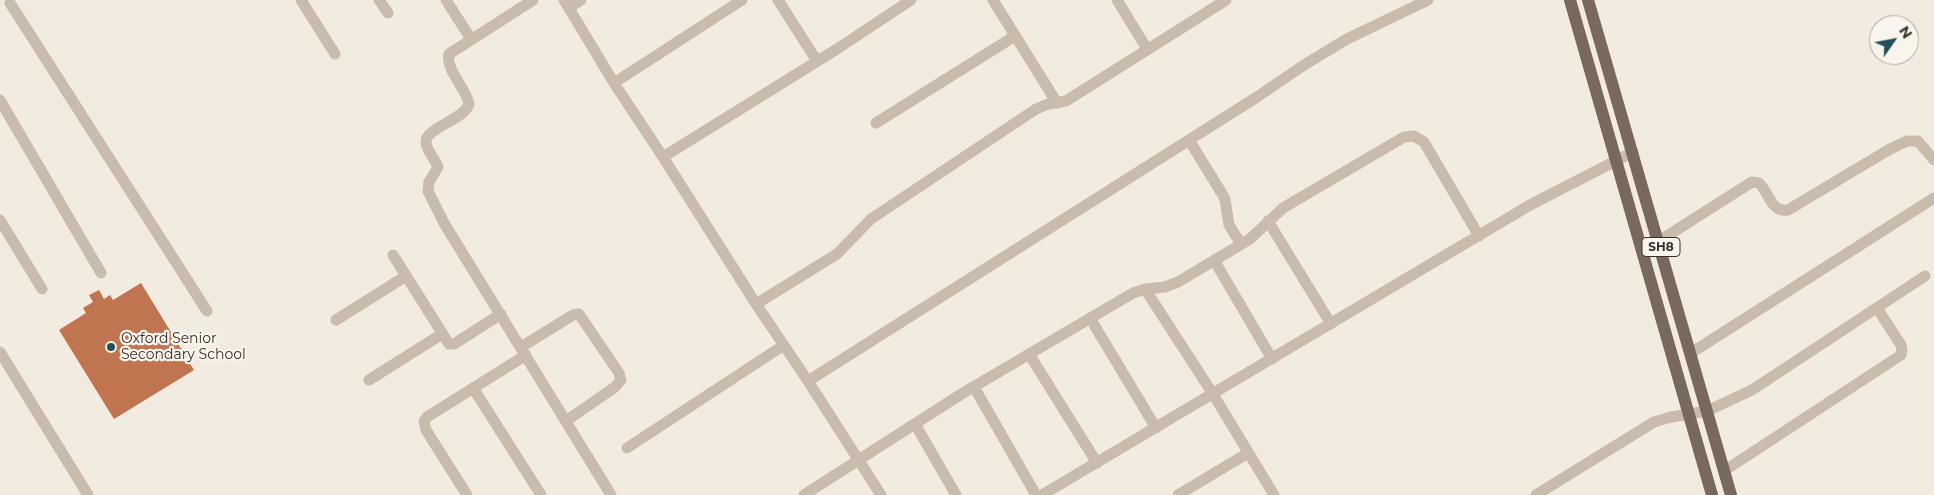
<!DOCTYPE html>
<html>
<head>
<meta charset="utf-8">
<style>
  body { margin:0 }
  #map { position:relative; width:1934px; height:495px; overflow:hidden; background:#f2ebe0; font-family:Montserrat,sans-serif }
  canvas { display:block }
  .north { position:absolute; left:1869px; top:15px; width:50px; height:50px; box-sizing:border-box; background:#f9f4ec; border:1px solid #aca69e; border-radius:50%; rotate:57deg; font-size:14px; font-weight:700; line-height:20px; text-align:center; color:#38302a }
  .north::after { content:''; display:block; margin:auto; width:18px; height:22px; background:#225058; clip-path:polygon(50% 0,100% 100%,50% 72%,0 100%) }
</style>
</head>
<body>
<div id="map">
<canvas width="1934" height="495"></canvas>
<div class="north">N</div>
</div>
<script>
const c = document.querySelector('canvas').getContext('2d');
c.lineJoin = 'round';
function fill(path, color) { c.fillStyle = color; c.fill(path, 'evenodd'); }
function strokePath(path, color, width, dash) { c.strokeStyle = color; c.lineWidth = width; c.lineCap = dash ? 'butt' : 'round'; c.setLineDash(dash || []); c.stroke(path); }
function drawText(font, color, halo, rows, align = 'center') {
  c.font = font + ' Montserrat,sans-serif'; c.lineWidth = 4.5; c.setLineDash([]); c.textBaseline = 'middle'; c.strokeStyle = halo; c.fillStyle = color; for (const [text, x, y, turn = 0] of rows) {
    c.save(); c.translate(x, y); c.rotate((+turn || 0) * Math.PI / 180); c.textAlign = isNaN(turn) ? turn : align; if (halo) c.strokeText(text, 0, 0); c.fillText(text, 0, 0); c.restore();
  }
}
fill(new Path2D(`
  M141,283l53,87 -80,49 -55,-89 27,-17 -3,-5 10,-6 -4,-7 10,-5 5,9 6,-4 3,5z`), '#c07450');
strokePath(new Path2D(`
  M301,0l34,54
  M379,0l9,13
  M446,0l25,39
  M533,0l-84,54c-4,15 17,34 20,50 -5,16 -44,24 -43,38 0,8 9,17 12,25l-9,15 -1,9 16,32 167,272
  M564,0l50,83 49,74
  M778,0l39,61
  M911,0l-74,49 -174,108 93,147 52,77 449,-284 47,-32 43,-26 81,-39
  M993,0l64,103
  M1117,0l30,49
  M10,3l197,308
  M569,8l12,-8
  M614,83l128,-83
  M0,100l101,173
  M876,123l139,-87
  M1189,140l32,52 4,7 4,26 12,19
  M0,220l42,69
  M1268,221l63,103
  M1659,241l93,-59 7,1c10,9 12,30 29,27l102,-61 17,-8h11l16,19
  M393,255l56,89h5l47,-30
  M1214,260l58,99
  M1145,289l68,105 61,101
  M756,304l81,-50 34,-35 165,-110 12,-5 18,-3 160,-101
  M1090,318l66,110
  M336,320l70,-44
  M521,347l52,-32 6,-1 40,59 2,7 -6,7 -49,34
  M0,352l88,143
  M1691,353l243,-155
  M1029,354l68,109
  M369,380l73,-46
  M808,381l73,114
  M974,387l62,108
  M473,388l68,107
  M915,424l41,71
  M627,448l157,-103
  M1724,471l177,-116 1,-5 -1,-5 -24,-37
  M467,495l-41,-65 -2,-9 3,-4 99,-62
  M804,495l159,-102 170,-100 12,-4 20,-2 13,-5 72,-43 33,-31 121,-71 10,-1 10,6 55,94
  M1042,495l488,-290 103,-53
  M1178,495l70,-42
  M1536,495l118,-73 17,-5 36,-6 45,-21 173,-114`), '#cabcac', 11);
strokePath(new Path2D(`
  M1570,0l142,495
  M1588,0l143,495`), '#79685d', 12);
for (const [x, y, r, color] of [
  [111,347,5,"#225058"]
]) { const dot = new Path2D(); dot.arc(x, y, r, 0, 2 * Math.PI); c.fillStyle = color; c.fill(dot); strokePath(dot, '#f9f4ec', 2); }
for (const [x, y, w] of [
  [1661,247,38]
]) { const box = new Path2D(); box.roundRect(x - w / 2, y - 9.5, w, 19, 4); c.fillStyle = '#f9f4ec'; c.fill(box); strokePath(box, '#38302a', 1); }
drawText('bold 12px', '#38302a', null, [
  ["SH8",1661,247]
]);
drawText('14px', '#38302a', '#f9f4ec', [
  ["Oxford Senior",121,339],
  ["Secondary School",121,355]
], 'left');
</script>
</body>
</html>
